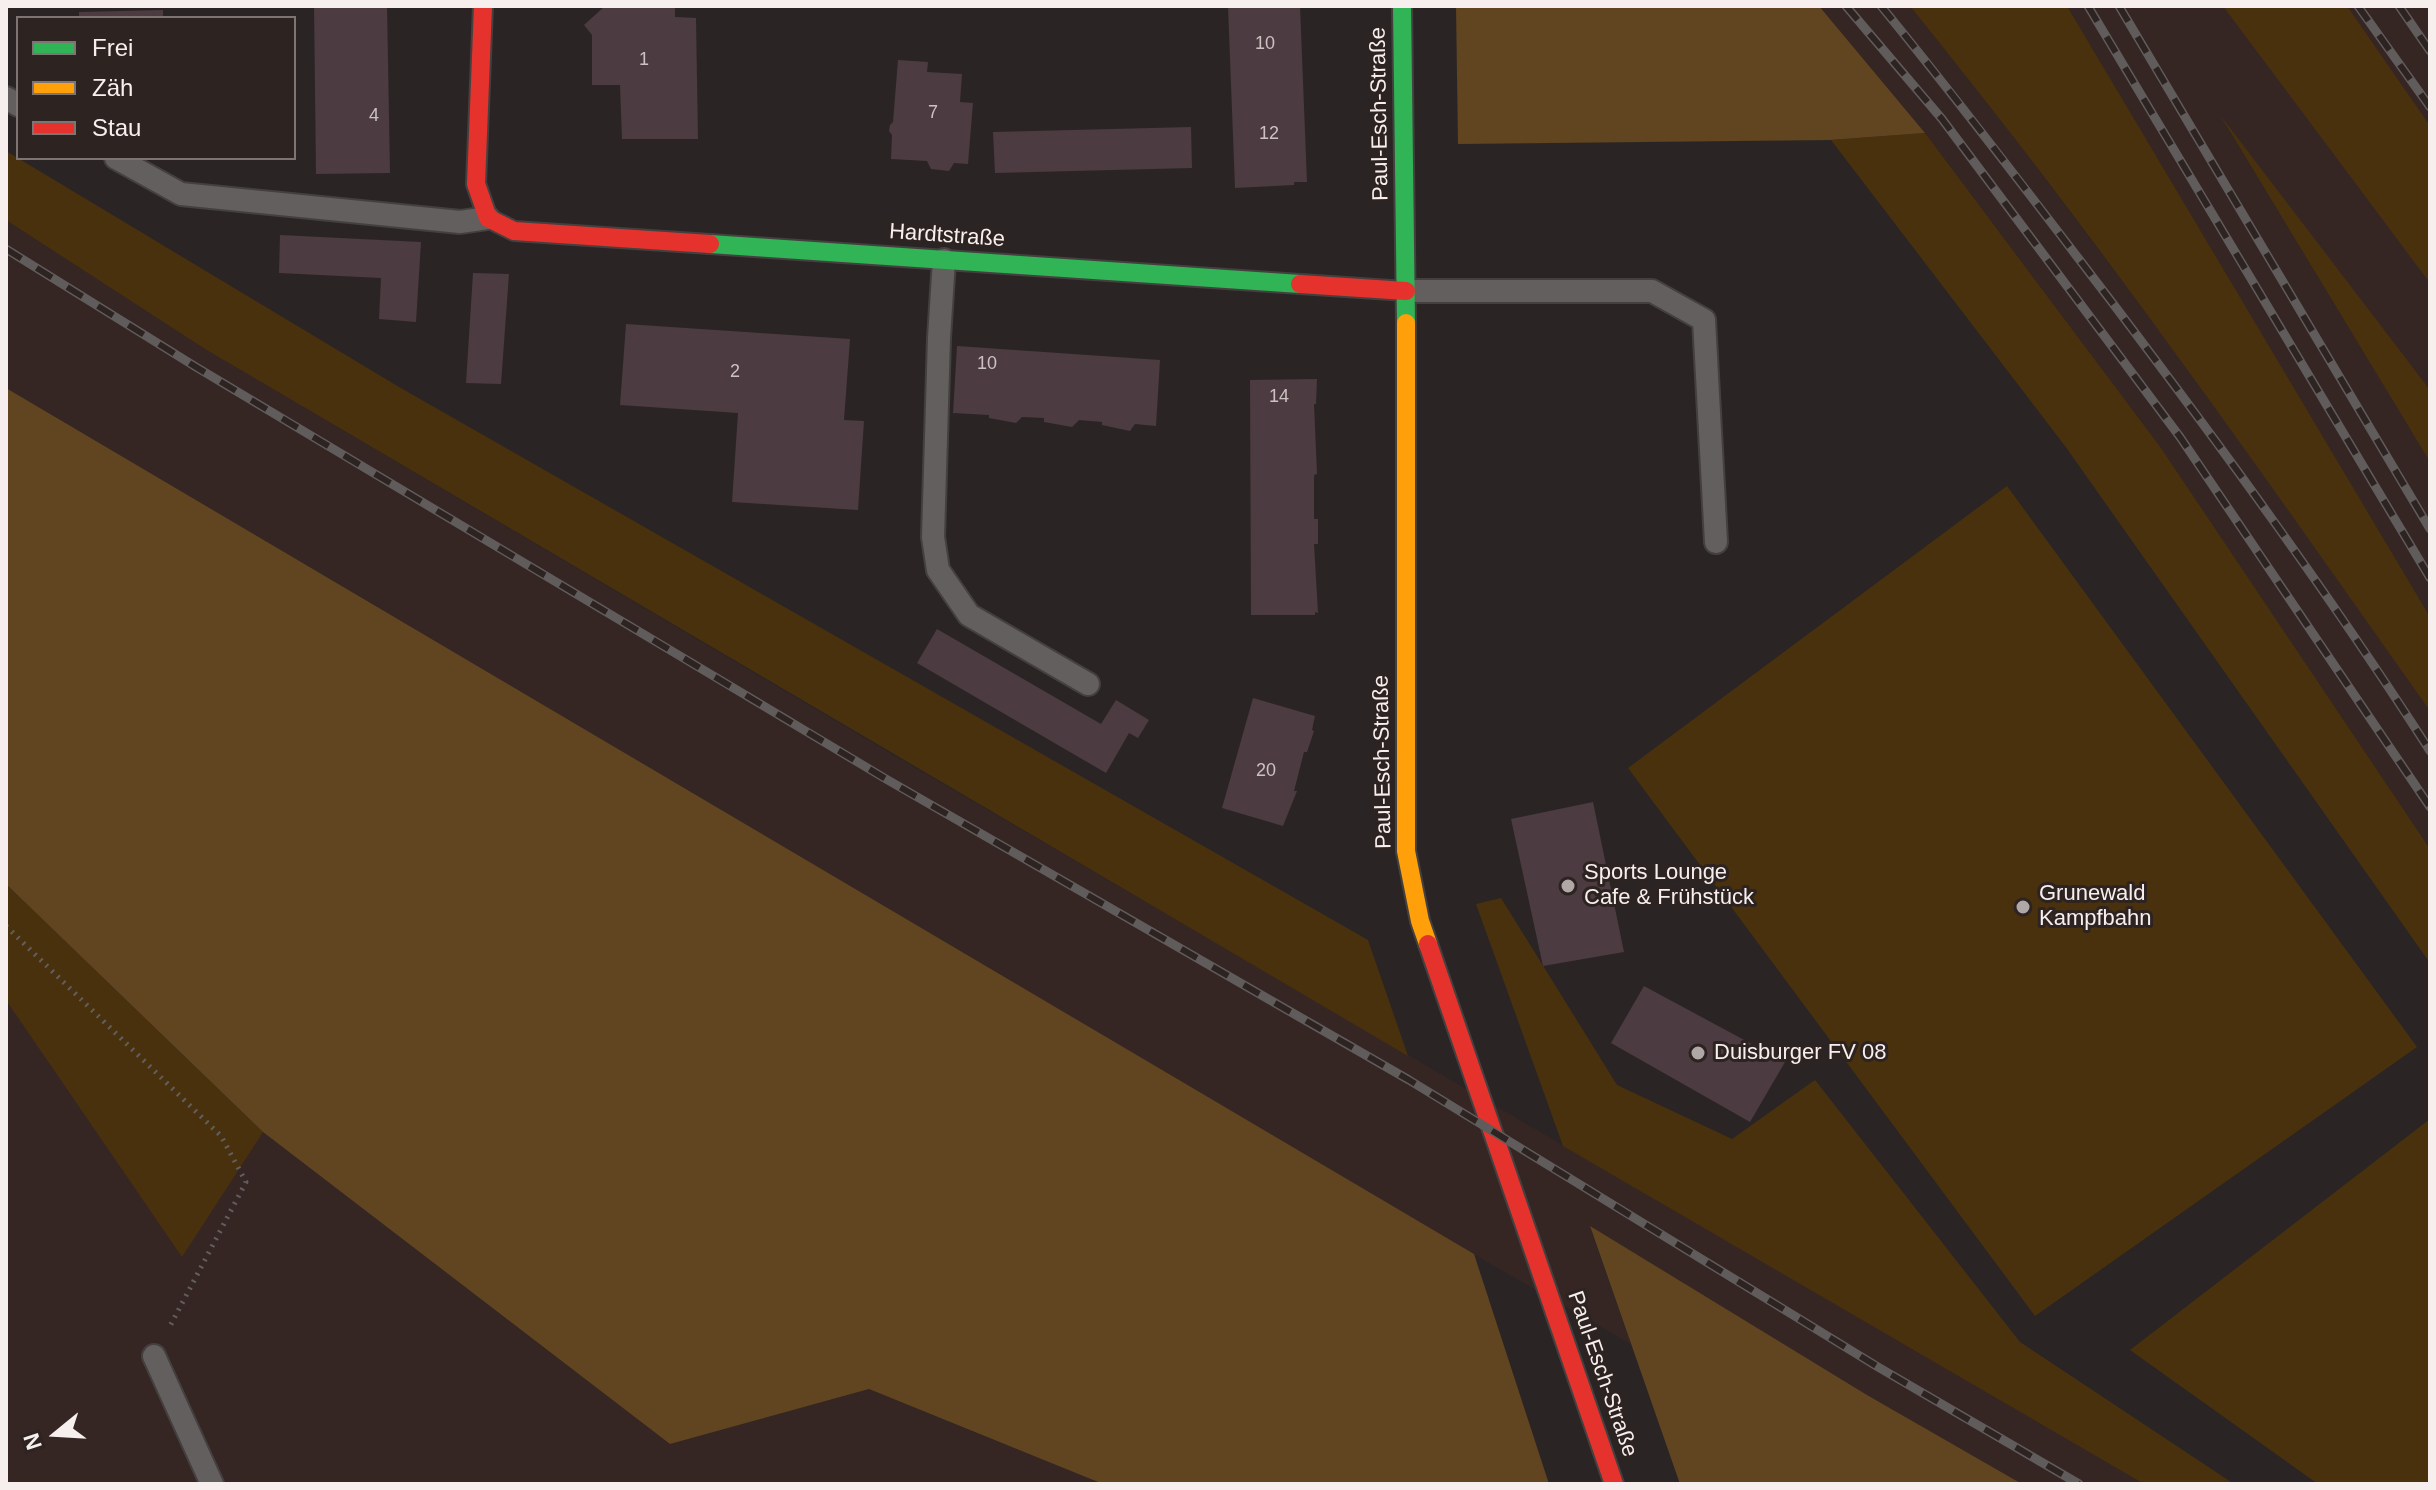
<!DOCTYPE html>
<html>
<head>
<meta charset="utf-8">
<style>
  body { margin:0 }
  #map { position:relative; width:2436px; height:1490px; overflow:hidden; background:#2a2524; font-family:Helvetica,sans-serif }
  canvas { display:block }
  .frame { position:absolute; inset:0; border:8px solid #f6efee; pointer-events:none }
  .legend { position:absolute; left:16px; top:16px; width:280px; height:144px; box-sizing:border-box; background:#2d2321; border:2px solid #7d7573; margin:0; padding:10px 14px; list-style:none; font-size:24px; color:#f6efee }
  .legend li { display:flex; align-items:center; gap:16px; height:40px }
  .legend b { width:40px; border:2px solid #7d7573 }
  .north { position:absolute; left:16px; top:1394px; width:80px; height:80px; -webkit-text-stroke:6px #2d2321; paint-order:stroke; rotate:252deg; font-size:22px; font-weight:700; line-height:32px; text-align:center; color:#f6efee }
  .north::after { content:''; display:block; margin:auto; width:28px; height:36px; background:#f6efee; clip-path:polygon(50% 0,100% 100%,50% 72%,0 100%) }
</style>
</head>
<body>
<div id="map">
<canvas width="2436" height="1490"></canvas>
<div class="frame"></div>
<ul class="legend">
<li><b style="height:10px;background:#30b455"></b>Frei</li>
<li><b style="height:10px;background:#ff9f0a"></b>Zäh</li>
<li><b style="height:10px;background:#e5322d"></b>Stau</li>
</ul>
<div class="north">N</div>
</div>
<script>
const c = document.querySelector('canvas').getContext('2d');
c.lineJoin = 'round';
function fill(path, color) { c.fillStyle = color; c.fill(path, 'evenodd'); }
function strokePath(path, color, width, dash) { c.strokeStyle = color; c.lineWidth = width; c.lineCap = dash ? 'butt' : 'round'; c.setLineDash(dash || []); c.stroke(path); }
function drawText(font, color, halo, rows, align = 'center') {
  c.font = font + ' Helvetica,sans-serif'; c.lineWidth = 6; c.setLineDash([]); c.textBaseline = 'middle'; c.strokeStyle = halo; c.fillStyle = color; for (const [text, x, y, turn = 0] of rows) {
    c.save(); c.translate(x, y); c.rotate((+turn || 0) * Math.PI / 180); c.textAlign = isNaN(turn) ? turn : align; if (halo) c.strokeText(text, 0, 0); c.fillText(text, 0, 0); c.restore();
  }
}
fill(new Path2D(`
  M1819,6h91l69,85 242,321 209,299v138l-269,-401 -236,-315z
  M2067,6h363v384l-205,-266 205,338v155z
  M6,220l199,129 697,411 1242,724h-122l-155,-89 -277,-167 41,116 -158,-90 -1467,-866z
  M6,884l257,248 407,312 199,-55 234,95h-1097z`), '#352624');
fill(new Path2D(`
  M1910,6h157l363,611v94c-168,-239 -336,-478 -520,-705z
  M2223,6h124l83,120v157z
  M2220,115l210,275v72z
  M1925,133l236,315 269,401v114l-365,-517 -234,-306z
  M6,151l393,236 969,553 40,116 -1203,-707 -199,-129z
  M2007,486l410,561 -382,269 -407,-548z
  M6,884l257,248 -81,125 -176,-257z
  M1501,898l116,187 115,54 83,-59 205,262 214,142h-90l-581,-338 -87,-242z
  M2430,1119v365h-112l-188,-134z`), '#49310e');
fill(new Path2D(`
  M1456,6h363l106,127 -95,7 -372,4z
  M6,388l1468,866 75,230h-446l-234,-95 -199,55 -407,-312 -257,-248z
  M1590,1226l277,169 155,89h-342z`), '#604520');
fill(new Path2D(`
  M314,6h73l3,167 -74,1z
  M605,6h70v11l21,1 2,121h-76l-2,-54h-28v-50l-8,-10z
  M1228,6h72l7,176h-13v3l-59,3z
  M163,10v8h-84v-6z
  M898,60l30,2 -1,10 35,2 -2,28 13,1 -5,61 -14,-1 -5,8 -18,-2 -4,-8 -36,-2 1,-24 -3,-4 1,-6 3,-3z
  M1191,127l1,41 -197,5 -2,-41z
  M280,235l141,7 -5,80 -37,-3 2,-41 -102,-5z
  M473,273l36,1 -8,110 -35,-1z
  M626,324l224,15 -6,81 20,1 -6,89 -126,-8 6,-89 -118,-8z
  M957,346l203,14 -4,66 -21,-2 -5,7 -28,-6v-3l-23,-2 -7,7 -28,-5v-4l-22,-1 -6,6 -27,-5v-3l-36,-2z
  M1317,379l-1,25h-2l3,70 -3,1v44h4v25h-4l4,69 -3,-1v3h-64l-1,-235z
  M937,629l164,95 15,-24 33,20 -11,18 -9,-5 -23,40 -189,-110z
  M1253,698l62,18 -3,14 2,1 -7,21h-3l-10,39h3l-14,35 -61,-18z
  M1593,802l31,150 -81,14 -32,-147z
  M1644,986l141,76 -35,60 -139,-79z`), '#4c3b40');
const lane = new Path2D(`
  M6,98l12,7
  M116,158l65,36 279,28 28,-4
  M944,260l-5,78 -6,199 5,33 31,45 119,69
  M1406,291h246l52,29 12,222
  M154,1356l58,128`);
const fast = new Path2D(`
  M1402,6l4,317
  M710,244l590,40`);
const slow = new Path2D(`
  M1406,323v528l14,70 8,23`);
const jam = new Path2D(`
  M483,6l-7,178 12,34 26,13 196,13
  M1300,284l106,7
  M1428,944l186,540`);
strokePath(lane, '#44403f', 26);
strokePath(fast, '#44403f', 22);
strokePath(slow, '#44403f', 22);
strokePath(jam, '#44403f', 22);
strokePath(new Path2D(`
  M6,926l215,210 25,46 -77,146`), '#625e5e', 5, [2, 6]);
strokePath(lane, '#635f5f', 22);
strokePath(fast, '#30b455', 18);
strokePath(slow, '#ff9f0a', 18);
strokePath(jam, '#e5322d', 18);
const rail = new Path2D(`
  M1846,6l96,113 238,318 250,370
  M1881,6c78,95 152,193 227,291 112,148 222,298 322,454
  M2088,6l342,572
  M2119,6l311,523
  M2358,6l72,101
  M2399,6l31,45
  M6,249l190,118 690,412 523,301 469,287 201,117`);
strokePath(rail, '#615c5c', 9);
strokePath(rail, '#2d2321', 6, [18]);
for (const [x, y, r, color] of [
  [1568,886,8,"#afa8a7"],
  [2023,907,8,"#afa8a7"],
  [1698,1053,8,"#afa8a7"]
]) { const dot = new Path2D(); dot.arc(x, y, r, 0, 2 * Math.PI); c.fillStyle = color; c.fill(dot); strokePath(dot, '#2d2321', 3); }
drawText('18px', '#ccc2c2', null, [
  ["10",1265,44],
  ["1",644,60],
  ["7",933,113],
  ["4",374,116],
  ["12",1269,134],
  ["10",987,364],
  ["2",735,372],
  ["14",1279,397],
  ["20",1266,771]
]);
drawText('22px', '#f6efee', '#2d2321', [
  ["Paul-Esch-Straße",1380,114,-91],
  ["Hardtstraße",947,236,4],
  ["Paul-Esch-Straße",1383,762,-91],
  ["Paul-Esch-Straße",1602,1374,71]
]);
drawText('22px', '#f6efee', '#2d2321', [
  ["Sports Lounge",1584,873],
  ["Cafe & Frühstück",1584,898],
  ["Grunewald",2039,894],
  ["Kampfbahn",2039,919],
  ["Duisburger FV 08",1714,1053]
], 'left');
</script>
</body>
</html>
